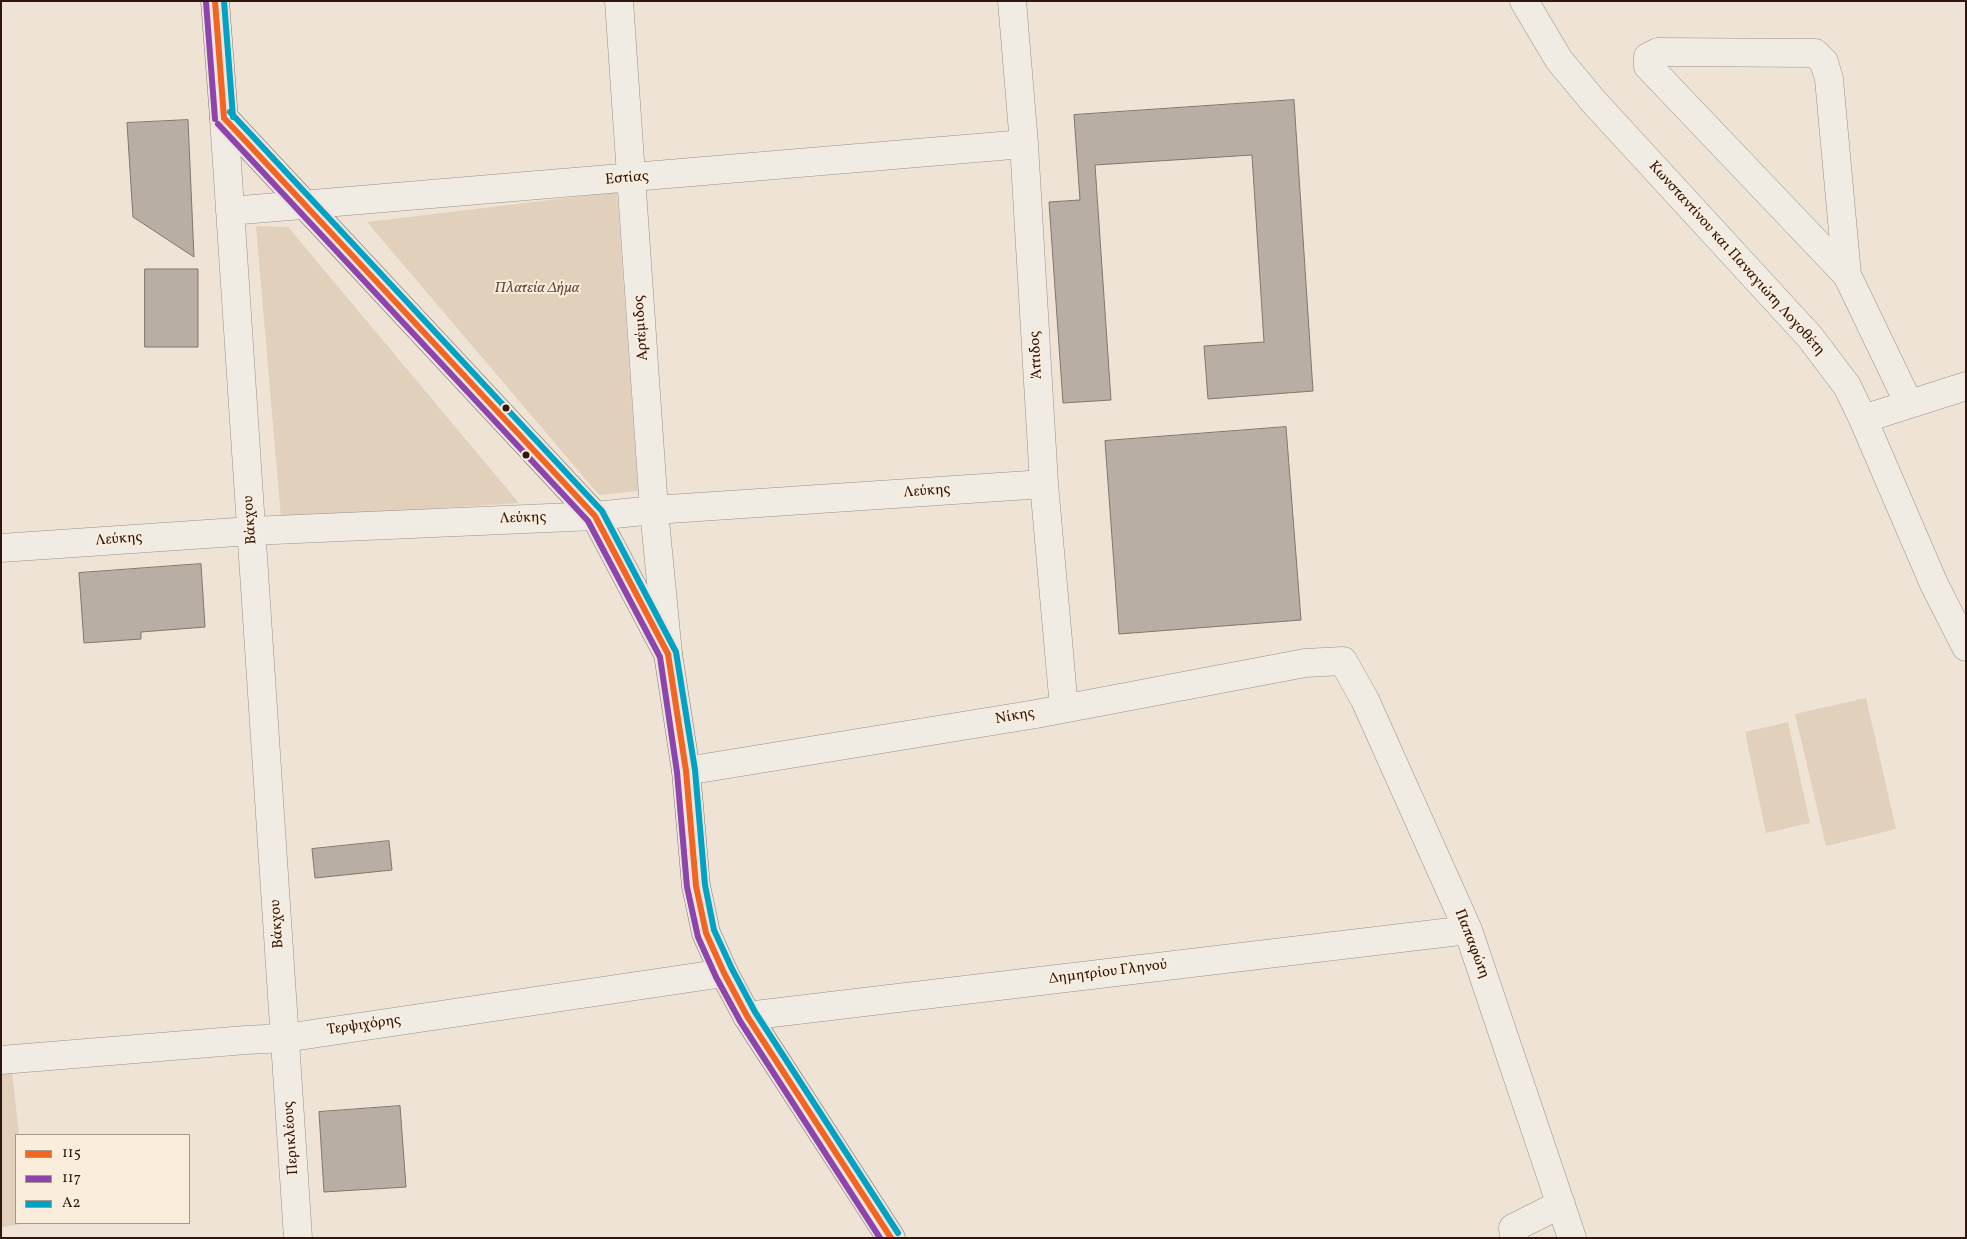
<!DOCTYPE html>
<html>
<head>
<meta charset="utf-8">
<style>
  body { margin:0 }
  #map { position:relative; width:1967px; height:1239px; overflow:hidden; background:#eee3d4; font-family:Vollkorn,serif }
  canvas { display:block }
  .frame { position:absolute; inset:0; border:2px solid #2f160e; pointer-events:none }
  .legend { position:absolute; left:15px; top:1134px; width:175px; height:90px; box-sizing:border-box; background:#faeddc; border:1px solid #a9978a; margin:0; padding:6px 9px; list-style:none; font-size:15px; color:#2f160e }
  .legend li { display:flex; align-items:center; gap:10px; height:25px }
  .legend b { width:25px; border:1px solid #a9978a }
</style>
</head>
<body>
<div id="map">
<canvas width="1967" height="1239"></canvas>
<div class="frame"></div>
<ul class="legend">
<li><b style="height:6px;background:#f26522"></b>115</li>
<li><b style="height:6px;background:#8e44ad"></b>117</li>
<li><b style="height:6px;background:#02a2c4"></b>Α2</li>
</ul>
</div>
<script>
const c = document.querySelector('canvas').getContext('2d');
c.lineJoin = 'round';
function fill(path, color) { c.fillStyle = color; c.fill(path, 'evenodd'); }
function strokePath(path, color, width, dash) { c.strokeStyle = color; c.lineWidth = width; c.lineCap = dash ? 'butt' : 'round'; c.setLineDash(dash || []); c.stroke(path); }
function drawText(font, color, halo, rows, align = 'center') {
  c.font = font + ' Vollkorn,serif'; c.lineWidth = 4; c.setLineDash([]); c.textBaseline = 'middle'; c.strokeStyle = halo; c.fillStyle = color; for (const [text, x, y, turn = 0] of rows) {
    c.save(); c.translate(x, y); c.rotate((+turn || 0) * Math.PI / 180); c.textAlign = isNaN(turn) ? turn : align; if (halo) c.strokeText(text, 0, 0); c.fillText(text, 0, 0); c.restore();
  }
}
fill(new Path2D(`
  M617,192l21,299 -39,4 -232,-273z
  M256,226l32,1 231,276 -238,15z
  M1866,698l30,131 -70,17 -31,-132z
  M1788,722l22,101 -44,10 -21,-101z
  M12,1071l7,64h-3v88h14l-29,4v-155z`), '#e1d0bc');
const building = new Path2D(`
  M1294,100l19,291 -105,8 -4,-53 60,-4 -12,-187 -157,10 16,235 -48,3 -14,-201 31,-2 -6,-85z
  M188,120l6,137 -61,-40 -6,-94z
  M145,269h53v78h-53z
  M1286,427l15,193 -182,14 -14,-193z
  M201,564l4,63 -64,5v7l-57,4 -5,-70z
  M389,841l3,29 -77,8 -3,-29z
  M400,1106l6,81 -82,5 -5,-80z`);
fill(building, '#b8aea4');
strokePath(building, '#7f766d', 1);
const minor = new Path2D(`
  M619,1l35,509 14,144
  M1012,1l12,143 20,340 20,224
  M1524,1l35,59 35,42 216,235 37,49 16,33 71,165 32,63
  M224,118l74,1120
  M230,211l794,-67
  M1847,275l-199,-209v-9l10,-5 157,1 9,9 5,17 18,196 62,129
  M1863,419l103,-33
  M1,548l250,-17 344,-15 59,-6 390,-26
  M686,771l350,-57 269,-51 38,-2 22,39 103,230 104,308
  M747,1016l721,-86
  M1,1060l245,-20 39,-2 439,-65
  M1514,1238l-1,-10 48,-24`);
const major = new Path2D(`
  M215,1l9,117 371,398 73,138 18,117 10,115 10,47 18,40 23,43 144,222`);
strokePath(minor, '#9a9088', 29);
strokePath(major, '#7f766d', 29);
strokePath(minor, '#f0ebe3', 28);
strokePath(major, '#ede6de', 28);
strokePath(new Path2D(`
  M215,1l9,117
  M224,118l371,398 73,138 18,117 10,115 10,47 18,40 23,43 144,222`), '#f26522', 6);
strokePath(new Path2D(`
  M206,2l9,117
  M218,124l370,397 72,136 17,115 10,115 11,50 18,40 24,44 140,217`), '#8e44ad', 6);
strokePath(new Path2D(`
  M224,1l9,116
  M230,112l372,399 74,141 19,118 10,115 9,45 18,39 23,43 143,221`), '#02a2c4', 6);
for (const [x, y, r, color] of [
  [506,408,4.5,"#2f160e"],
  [526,455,4.5,"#2f160e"]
]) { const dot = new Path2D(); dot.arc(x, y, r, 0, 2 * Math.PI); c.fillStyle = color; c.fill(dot); strokePath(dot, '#faeddc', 2); }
drawText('15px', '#2f160e', '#faeddc', [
  ["Εστίας",627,179,-5],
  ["Κωνσταντίνου και Παναγιώτη Λογοθέτη",1736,259,48],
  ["Αρτέμιδος",642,328,-94],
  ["Άττιδος",1037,355,-93],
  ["Λεύκης",927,492,-4],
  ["Λεύκης",523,519,-2],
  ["Βάκχου",251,520,-94],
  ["Λεύκης",119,540,-4],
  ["Νίκης",1015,717,-10],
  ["Βάκχου",278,924,-94],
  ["Παπαφώτη",1471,944,69],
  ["Δημητρίου Γληνού",1108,973,-7],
  ["Τερψιχόρης",364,1026,-8],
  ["Περικλέους",292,1138,-94]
]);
drawText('italic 15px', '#61493c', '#faeddc', [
  ["Πλατεία Δήμα",537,289]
]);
</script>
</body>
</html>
